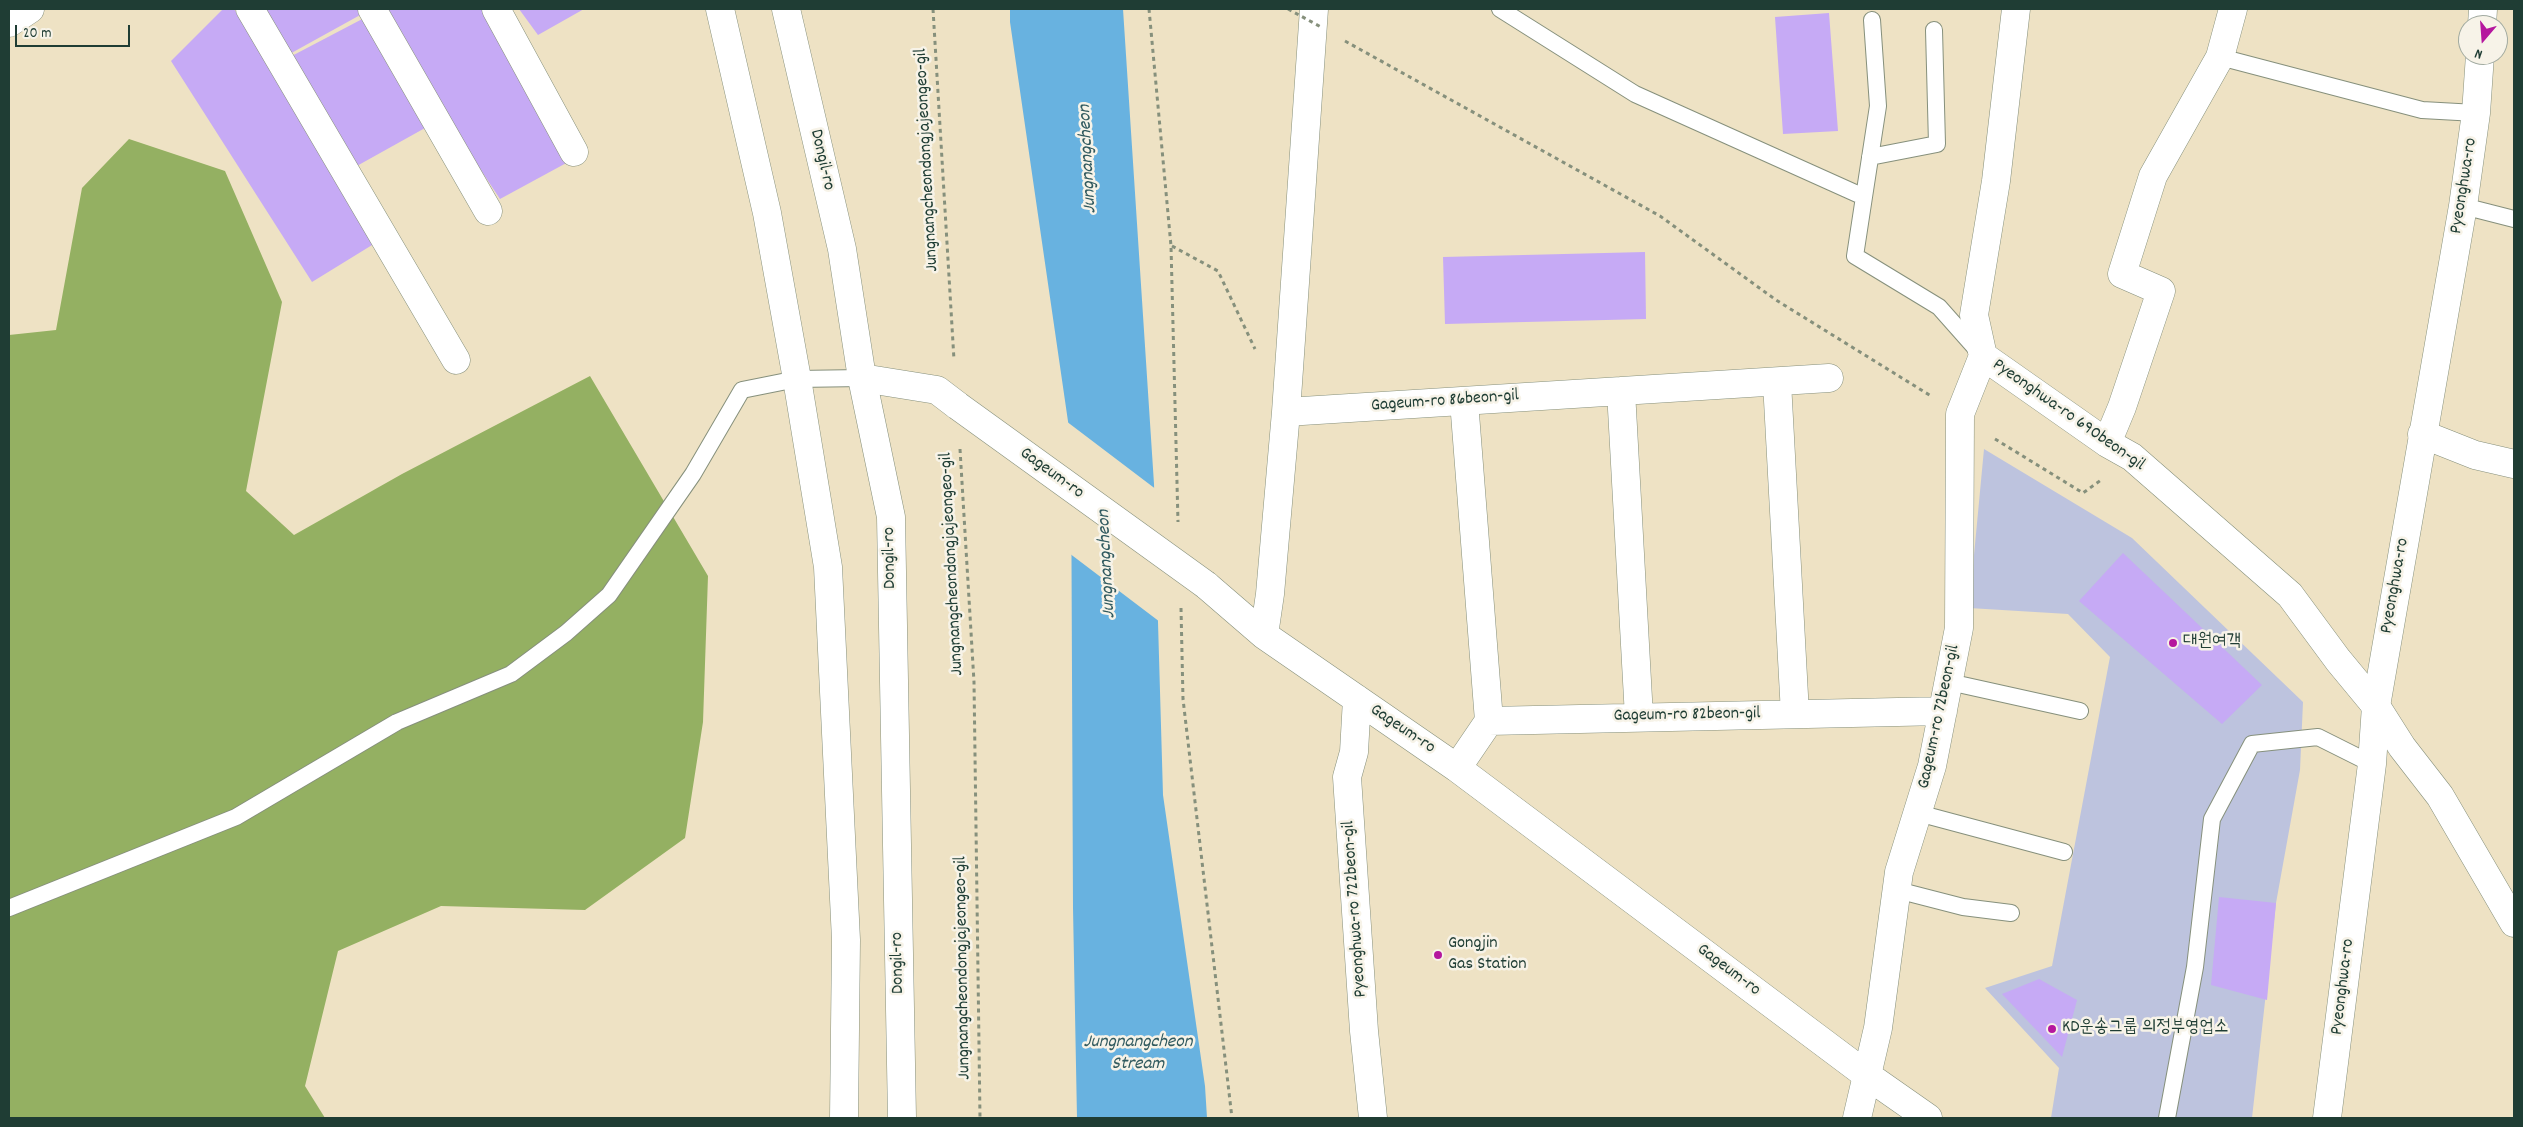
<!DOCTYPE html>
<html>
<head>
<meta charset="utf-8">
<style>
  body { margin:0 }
  #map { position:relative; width:2523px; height:1127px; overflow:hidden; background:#eee2c4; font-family:Dekko,sans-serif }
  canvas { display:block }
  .frame { position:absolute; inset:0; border:10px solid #1f3d34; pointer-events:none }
  .north { position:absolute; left:2458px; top:15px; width:50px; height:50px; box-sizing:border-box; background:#f7f3e8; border:1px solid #a1aaa0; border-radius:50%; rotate:198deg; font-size:14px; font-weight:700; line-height:20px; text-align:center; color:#1f3d34 }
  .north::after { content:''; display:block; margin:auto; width:18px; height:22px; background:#b5179e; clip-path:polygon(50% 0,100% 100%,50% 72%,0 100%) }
  .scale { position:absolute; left:15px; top:25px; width:115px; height:22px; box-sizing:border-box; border:2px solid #1f3d34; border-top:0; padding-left:6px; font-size:15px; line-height:18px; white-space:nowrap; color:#1f3d34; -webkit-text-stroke:4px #f7f3e8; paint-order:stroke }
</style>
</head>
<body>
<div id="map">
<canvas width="2523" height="1127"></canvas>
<div class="frame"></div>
<div class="north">N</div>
<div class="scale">20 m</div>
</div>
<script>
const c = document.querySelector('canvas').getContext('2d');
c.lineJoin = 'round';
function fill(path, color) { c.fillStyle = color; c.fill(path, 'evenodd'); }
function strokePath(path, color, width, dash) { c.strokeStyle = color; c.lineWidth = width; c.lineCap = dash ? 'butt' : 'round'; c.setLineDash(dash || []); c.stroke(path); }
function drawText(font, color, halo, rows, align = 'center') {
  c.font = font + ' Dekko,"Poor Story",sans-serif'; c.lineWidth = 5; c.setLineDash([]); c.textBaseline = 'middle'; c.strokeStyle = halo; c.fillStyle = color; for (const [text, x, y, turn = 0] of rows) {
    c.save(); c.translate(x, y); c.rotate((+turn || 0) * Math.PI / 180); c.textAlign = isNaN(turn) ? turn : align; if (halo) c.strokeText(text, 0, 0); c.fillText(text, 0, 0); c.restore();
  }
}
fill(new Path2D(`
  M1984,449l148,89 171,164 -3,68 -24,133 -24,215h-201l8,-50 -74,-80 67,-22 58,-309 -42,-43 -99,-6z`), '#bdc3de');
fill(new Path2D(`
  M129,139l96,32 57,131 -36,189 48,44 108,-61 188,-98 118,200 -5,146 -18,116 -100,72 -144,-4 -103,45 -33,135 20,32h-316v-783l47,-5 26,-142z`), '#94b062');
fill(new Path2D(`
  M1010,9h113l31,475 9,311 42,291 2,32h-130l-4,-210 -2,-466 -61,-420z`), '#68b2e0');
fill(new Path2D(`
  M1066,421l91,69 3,132 -91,-69v-111z`), '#eee2c4');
fill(new Path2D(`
  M223,9h11l72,109 71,124 -65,40 -141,-221z
  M258,9h101l3,5 -76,42z
  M386,9h106l78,152 -70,38 -61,-92z
  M519,9h65l-46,26z
  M1829,13l9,118 -55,3 -8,-117z
  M368,16l66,107 -79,44 -69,-108z
  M1645,252l1,67 -201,5 -2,-67z
  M2123,553l139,132 -40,39 -143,-123z
  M2219,897l57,6 -9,97 -56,-15z
  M2039,979l38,21 -15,57 -60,-63z`), '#c6aaf5');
const service = new Path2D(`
  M1500,9l135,85 229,103 14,-91 -6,-86
  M2220,57l202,53 54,3
  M1870,157l67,-13 -3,-114
  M1864,197l-9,59 84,51 39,44
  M2463,206l51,13
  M1949,682l131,29
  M1918,813l146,39
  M1897,890l66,17 48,6
  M9,908l227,-91 161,-95 114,-48 55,-41 43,-38 84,-121 49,-84 55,-11 65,-1
  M2167,1118l28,-151 17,-148 40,-75 66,-7 54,27`);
const minor = new Path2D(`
  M250,9l206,351
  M372,9l116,202
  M496,9l78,143
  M2016,9l-20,172 -22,134 9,41 124,87 25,14 158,138 48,65 38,46 26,41 38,49 74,127
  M9,23l21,-14
  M862,378l75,12 21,16
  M1777,382l18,332
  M1621,391l18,326
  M1464,401l25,320
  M1286,412l28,-403
  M2422,434l53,21 39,9
  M2107,443l15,-36 39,-116 -39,-17 31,-98 67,-119 13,-48
  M1206,585l58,50 193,133 411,308 60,42
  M1264,635l6,-41 16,-182 543,-34
  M1357,699l-3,53 -7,25 17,254 9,87
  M1457,768l32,-47 454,-10
  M1857,1118l21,-90 21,-156 33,-106 27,-138 1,-214 23,-58`);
const tertiary = new Path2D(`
  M720,9l47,204 30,166 31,188 18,373 -2,178
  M786,9l56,240 20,129 29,139 11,601`);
const secondary = new Path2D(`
  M2482,25l1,-16
  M2327,1118l45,-354 4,-58 87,-500 13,-93 4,-58`);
strokePath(service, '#86907c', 18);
strokePath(minor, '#86907c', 29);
strokePath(tertiary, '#86907c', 29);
strokePath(secondary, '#86907c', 29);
strokePath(new Path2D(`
  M933,9l21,351
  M1149,9l22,237 7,276
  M1345,41l315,175 116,84 155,96
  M1172,246l46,25 37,78
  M1995,439l88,54 18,-13
  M960,449l14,233 6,436
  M1181,608l2,91 49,419`), '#86907c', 3, [4, 4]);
strokePath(service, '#fff', 16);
strokePath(minor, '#fff', 28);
strokePath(tertiary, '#fff', 28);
strokePath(secondary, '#fff', 28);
const minorBridge = new Path2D(`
  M958,406l248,179`);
strokePath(minorBridge, '#86907c', 29, []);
strokePath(new Path2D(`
  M1288,9l33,18`), '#86907c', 3, [4, 4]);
strokePath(minorBridge, '#fff', 28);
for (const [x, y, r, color] of [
  [2173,643,5,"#b5179e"],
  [1438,955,5,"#b5179e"],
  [2052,1029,5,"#b5179e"]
]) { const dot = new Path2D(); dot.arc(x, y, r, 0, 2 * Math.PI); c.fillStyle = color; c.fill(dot); strokePath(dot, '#f7f3e8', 2); }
drawText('18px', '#1f3d34', '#f7f3e8', [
  ["Dongil-ro",821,160,77],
  ["Jungnangcheondongjajeongeo-gil",928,160,-93],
  ["Pyeonghwa-ro",2465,186,-81],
  ["Gageum-ro 86beon-gil",1445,402,-4],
  ["Pyeonghwa-ro 690beon-gil",2068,416,35],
  ["Gageum-ro",1051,474,36],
  ["Dongil-ro",891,558,-91],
  ["Jungnangcheondongjajeongeo-gil",953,564,-93],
  ["Pyeonghwa-ro",2396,586,-80],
  ["Gageum-ro 82beon-gil",1687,716,-1],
  ["Gageum-ro 72beon-gil",1940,717,-78],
  ["Gageum-ro",1402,730,34],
  ["Pyeonghwa-ro 722beon-gil",1356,909,-94],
  ["Dongil-ro",899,963,-91],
  ["Jungnangcheondongjajeongeo-gil",964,968,-91],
  ["Gageum-ro",1728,971,37],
  ["Pyeonghwa-ro",2344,987,-83]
]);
drawText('18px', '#1f3d34', '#f7f3e8', [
  ["대원여객",2183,643],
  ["Gongjin",1448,945],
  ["Gas Station",1448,966],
  ["KD운송그룹 의정부영업소",2062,1029]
], 'left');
drawText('italic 19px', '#315a5f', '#f7f3e8', [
  ["Jungnangcheon",1089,159,-93],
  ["Jungnangcheon",1108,564,-93],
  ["Jungnangcheon",1138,1043],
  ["Stream",1138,1065]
]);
</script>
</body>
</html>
